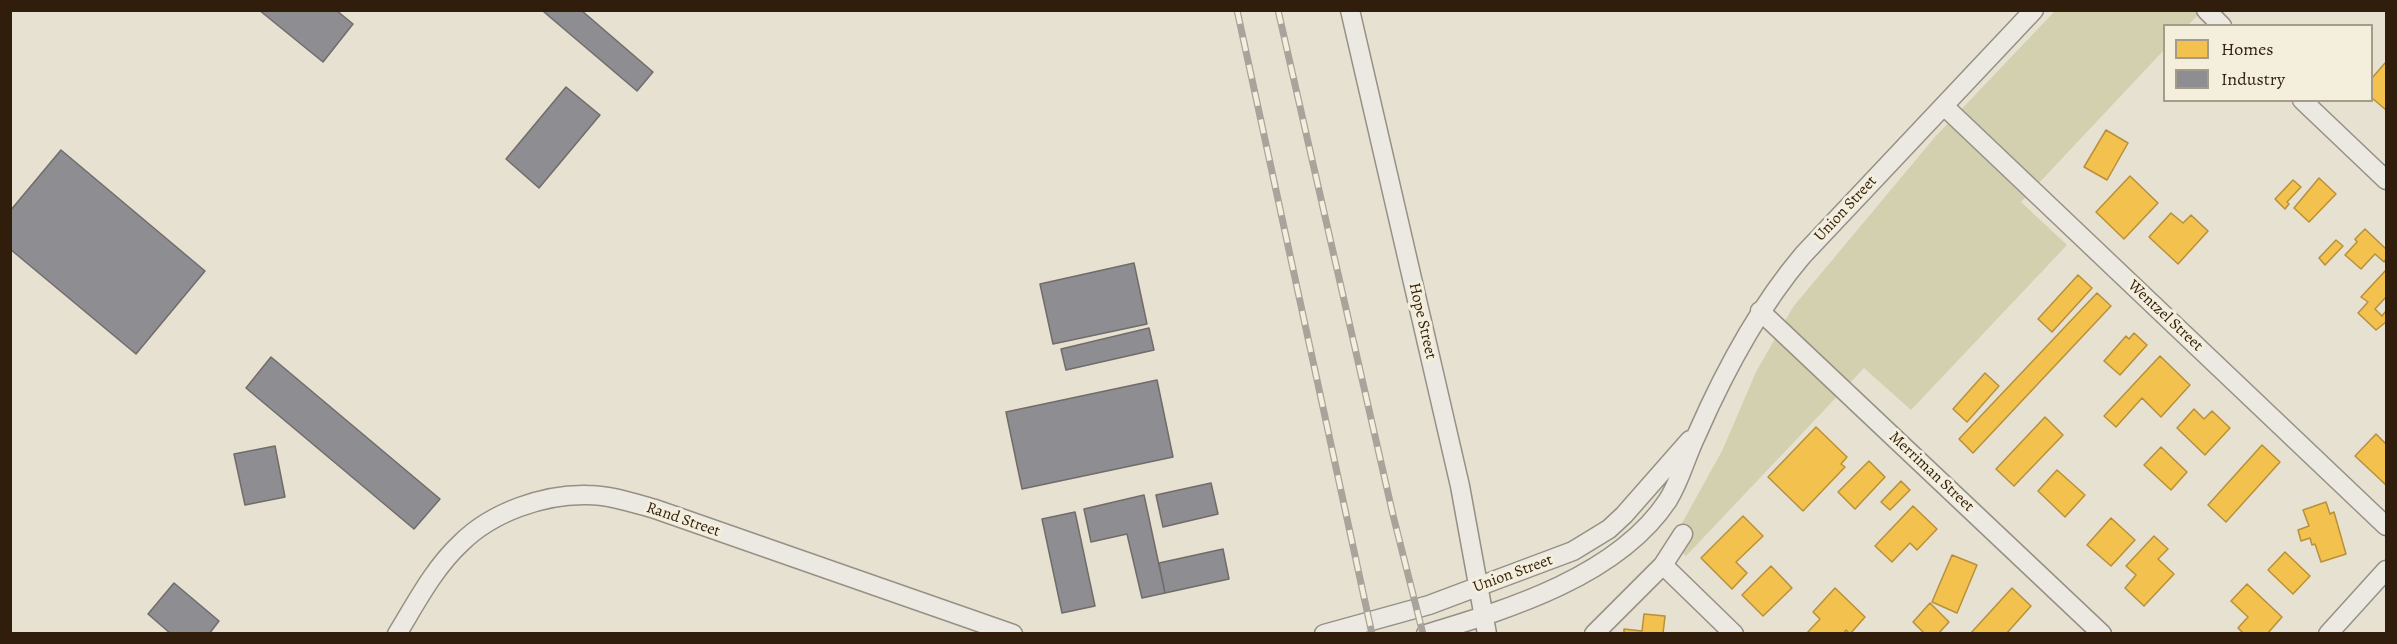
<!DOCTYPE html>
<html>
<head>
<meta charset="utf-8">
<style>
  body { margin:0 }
  #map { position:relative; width:2397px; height:644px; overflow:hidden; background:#e6e1d1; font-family:Alegreya,serif }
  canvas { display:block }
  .frame { position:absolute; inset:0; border:12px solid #311d0c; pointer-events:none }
  .legend { position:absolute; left:2163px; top:24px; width:210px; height:78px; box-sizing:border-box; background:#f4efdc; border:2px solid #a69b89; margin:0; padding:8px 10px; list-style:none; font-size:18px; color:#311d0c }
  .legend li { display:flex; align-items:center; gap:12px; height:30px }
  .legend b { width:30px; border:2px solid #a69b89 }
</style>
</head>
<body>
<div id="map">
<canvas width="2397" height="644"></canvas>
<div class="frame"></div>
<ul class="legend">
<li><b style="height:16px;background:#f2c14e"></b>Homes</li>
<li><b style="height:16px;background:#8d8d92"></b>Industry</li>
</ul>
</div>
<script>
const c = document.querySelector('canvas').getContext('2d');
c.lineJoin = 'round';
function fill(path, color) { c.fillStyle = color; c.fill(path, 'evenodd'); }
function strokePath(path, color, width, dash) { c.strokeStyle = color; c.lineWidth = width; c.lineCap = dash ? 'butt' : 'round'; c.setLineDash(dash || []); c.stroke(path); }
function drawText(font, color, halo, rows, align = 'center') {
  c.font = font + ' Alegreya,serif'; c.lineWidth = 6; c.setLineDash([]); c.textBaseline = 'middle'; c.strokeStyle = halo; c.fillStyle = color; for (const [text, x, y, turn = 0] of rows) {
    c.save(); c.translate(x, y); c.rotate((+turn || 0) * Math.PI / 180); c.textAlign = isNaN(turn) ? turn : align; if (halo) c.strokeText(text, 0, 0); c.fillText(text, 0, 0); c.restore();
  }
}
fill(new Path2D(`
  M2055,11h147l-14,14 -24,1v24l-143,152 46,43 -156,165 -47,-42 -178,188 -15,-13 51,-92 34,-79 37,-65 142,-170z`), '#d2d0ae');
const homes = new Path2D(`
  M2385,63l1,1v46l-14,-12v-20z
  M2106,130l22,13 -21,37 -23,-13z
  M2130,176l28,27 -34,36 -28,-27z
  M2319,178l17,16 -27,28 -15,-14z
  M2293,180l8,7 -14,15 2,2 -4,5 -10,-10z
  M2171,213l12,10 8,-8 17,16 -30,33 -29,-27z
  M2365,229l21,20v10l-2,3 -9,-8 -14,15 -16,-14 12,-13 -2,-3z
  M2336,240l7,6 -18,19 -6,-7z
  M2386,270v27l-11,12 7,7 4,-5v11l-10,8 -18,-17 10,-11 -7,-5z
  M2078,275l14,13 -40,44 -14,-13z
  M2097,293l14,13 -138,147 -14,-14z
  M2134,333l13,12 -27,30 -16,-14 22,-25 3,3z
  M2160,356l30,29 -29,32 -19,-19 -26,29 -12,-11z
  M1985,373l14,13 -32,36 -14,-13z
  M2194,409l10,10 8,-8 18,17 -25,27 -28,-27z
  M2045,417l18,18 -49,51 -18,-17z
  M1816,427l31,30 -6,7 4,3 -42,44 -35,-34z
  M2376,434l9,9 1,-1v43l-31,-29z
  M2262,445l18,17 -54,60 -18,-17z
  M2161,447l26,25 -16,18 -27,-25z
  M1869,461l16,16 -30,32 -17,-17z
  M2057,470l28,25 -20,22 -27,-26z
  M1901,481l9,9 -20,20 -9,-8z
  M2326,502l4,12 4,-2 12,42 -25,8 -6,-18 -3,1 -2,-7 -9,3 -3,-11 11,-4 -6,-16z
  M1913,506l24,23 -20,21 -7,-7 -18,19 -17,-16z
  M1743,516l20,20 -27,26 11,11 -15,16 -31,-31z
  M2111,518l24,22 -24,26 -24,-21z
  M2154,536l14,13 -10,10 16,15 -30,32 -19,-18 11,-13 -10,-9z
  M2285,552l25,24 -17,18 -25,-24z
  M1952,555l25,10 -20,48 -25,-11z
  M1771,566l21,22 -29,28 -21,-21z
  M2247,584l35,33 -15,17h-23l-6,-6 10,-11 -17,-16z
  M1835,588l30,29 -15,17 -4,-4 -3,4h-37l14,-15 -7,-7z
  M2012,588l19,18 -25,28h-36z
  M1930,603l19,19 -11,12h-13l-12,-12z
  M1644,614l21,2 -2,18h-39v-5l18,2z`);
fill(homes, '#f2c14e');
strokePath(homes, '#b8903a', 1.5);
const industry = new Path2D(`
  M259,10h77l17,14 -30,38z
  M546,10h35l72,62 -16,19 -93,-79z
  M566,87l34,28 -61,73 -33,-29z
  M61,150l144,121 -69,83 -126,-105v-38z
  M1134,263l13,61 -94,20 -13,-60z
  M1149,328l5,22 -88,20 -5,-21z
  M271,357l169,142 -26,30 -168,-141z
  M1157,380l16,77 -151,32 -16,-77z
  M275,446l10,51 -40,8 -11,-51z
  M1211,483l7,31 -55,13 -7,-32z
  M1144,495l21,98 -23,5 -15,-64 -36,8 -7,-33z
  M1075,512l20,94 -33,7 -20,-94z
  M1223,549l6,30 -64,14 -6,-30z
  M174,583l45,38 -10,13h-38l-23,-20z`);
fill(industry, '#8d8d92');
strokePath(industry, '#716b6a', 1.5);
const minor = new Path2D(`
  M1350,10l110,476 27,148
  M2206,10l16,16
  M2302,100l84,80
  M1944,106l442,420
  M1760,311l342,323
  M1663,565l71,69
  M397,634c19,-31 37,-66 64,-91 31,-31 83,-49 126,-48 23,0 46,8 68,14l358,125
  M1324,634l105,-29 144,-54 36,-22 15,-14 66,-75
  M1426,634c83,-25 192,-58 242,-134 13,-21 18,-44 29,-66 28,-64 61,-126 106,-179l231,-245
  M1594,634l69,-69 20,-31
  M2328,634l58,-64`);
strokePath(minor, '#969085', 21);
strokePath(minor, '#ebe9e1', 18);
const rail = new Path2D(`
  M1237,10l135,624
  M1278,10l115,505 30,119`);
strokePath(rail, '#a8a49b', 7);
strokePath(rail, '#f4efdc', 4.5, [14]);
drawText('16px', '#311d0c', '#f4efdc', [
  ["Union Street",1846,209,-47],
  ["Wentzel Street",2165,316,43],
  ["Hope Street",1422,321,77],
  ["Merriman Street",1931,472,43],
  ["Rand Street",683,520,19],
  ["Union Street",1513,574,-20]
]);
</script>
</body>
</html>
